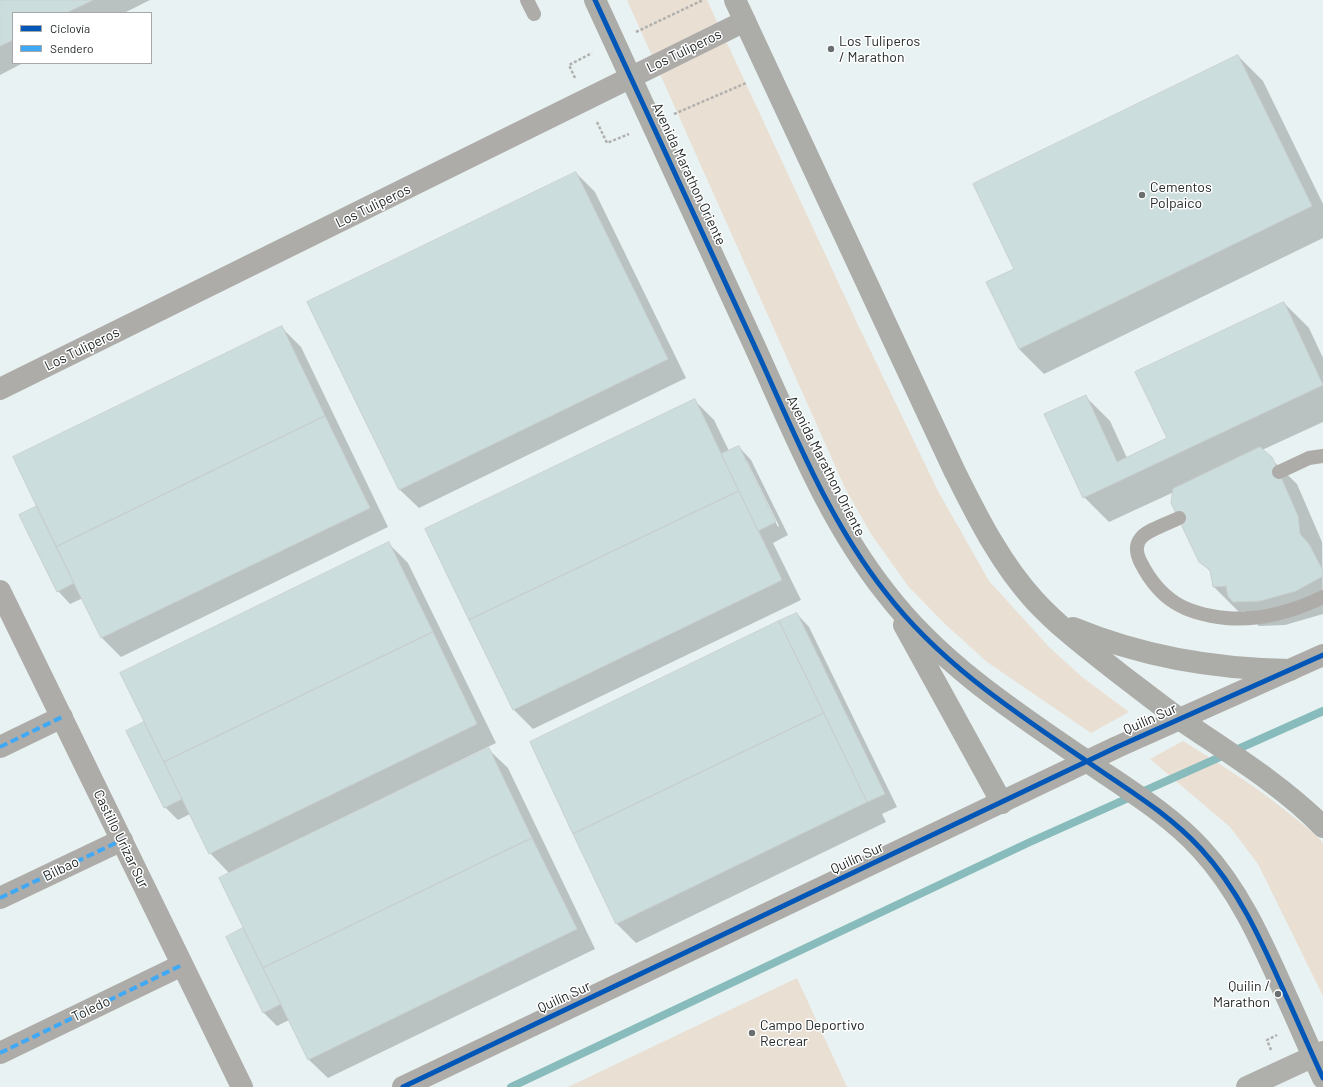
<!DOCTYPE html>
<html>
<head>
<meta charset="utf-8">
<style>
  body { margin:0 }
  #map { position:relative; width:1323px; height:1087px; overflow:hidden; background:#e8f2f2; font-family:Barlow,sans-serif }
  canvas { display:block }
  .legend { position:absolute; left:12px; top:12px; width:140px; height:52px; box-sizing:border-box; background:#fff; border:1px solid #a7a9a9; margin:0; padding:5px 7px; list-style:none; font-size:12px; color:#242929 }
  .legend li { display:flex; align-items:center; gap:8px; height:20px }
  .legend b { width:20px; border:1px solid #a7a9a9 }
</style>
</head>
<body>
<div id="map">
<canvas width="1323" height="1087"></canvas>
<ul class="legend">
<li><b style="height:5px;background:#0057b8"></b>Ciclovía</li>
<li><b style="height:5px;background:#3fa9f5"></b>Sendero</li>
</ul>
</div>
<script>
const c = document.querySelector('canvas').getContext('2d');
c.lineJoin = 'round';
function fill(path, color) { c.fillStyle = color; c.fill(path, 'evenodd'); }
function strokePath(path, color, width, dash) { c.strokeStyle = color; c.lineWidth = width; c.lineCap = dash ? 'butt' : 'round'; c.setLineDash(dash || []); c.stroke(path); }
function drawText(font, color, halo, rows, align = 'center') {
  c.font = font + ' Barlow,sans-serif'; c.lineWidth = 3; c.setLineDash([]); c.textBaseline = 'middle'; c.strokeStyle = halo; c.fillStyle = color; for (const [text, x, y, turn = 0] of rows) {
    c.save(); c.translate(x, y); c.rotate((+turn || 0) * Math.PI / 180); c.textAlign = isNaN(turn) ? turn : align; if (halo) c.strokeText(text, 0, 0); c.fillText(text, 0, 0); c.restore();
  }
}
fill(new Path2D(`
  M627,0h80l152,327 79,164 51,90 60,66 33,30 47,35 -38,21 -104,-71 -43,-39 -36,-37 -37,-52 -26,-46z
  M1183,741c37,23 74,46 108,74 11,9 23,17 32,28v153l-65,-132 -28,-37 -80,-68z
  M797,978l50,109h-279z`), '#eadfd3');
fill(new Path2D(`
  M0,0h150l-26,13h-111v50h10l-23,12z
  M1238,56l25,25 60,123v34l-279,136 -25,-25 -4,-80z
  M576,173l19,19 91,186 -267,130 -20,-19z
  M1284,303l25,25 14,30v64l-61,28 35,34 25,58 1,72 -38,11 -26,1 -15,-15 -5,1 -25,-25 -2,-14 -12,-12 -26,-69 -65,30 -25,-25 1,-101 25,25 17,37 41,-19z
  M282,328l19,19 87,180 -267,130 -19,-19 -19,-40 -13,6 -12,-13 -22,-83z
  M694,400l20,20 15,31 10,-4 12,13 37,75 -15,8 28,57 -268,129 -19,-19 -87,-181zM745,461h2l32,65 -1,1z
  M389,544l19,19 88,180 -267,130 -19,-20 -20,-39 -12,6 -13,-13 -21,-83 4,4z
  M797,614l12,13 88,180 -15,7 4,8 -250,121 -19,-19z
  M488,749l20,19 87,181 -267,129 -20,-19 -19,-39 -12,6 -13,-13 -37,-76 16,-8 3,3z`), '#0003');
strokePath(new Path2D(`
  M511,1087l519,-245 293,-131`), '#8bb', 8);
const building = new Path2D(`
  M0,0h93l-27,13h-53v27l-13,6z
  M1238,55l74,151 -293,143 -33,-67 28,-13 -41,-85z
  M576,172l92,187 -269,131 -92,-188z
  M1284,302l39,83 -240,113 -39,-84 42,-19 31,67 50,-24 -32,-66z
  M282,326l43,90 -269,131 -43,-90z
  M695,399l44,92 -270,129 -44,-91z
  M325,416l45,92 -269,130 -45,-91z
  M739,446l37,76 -18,9 -37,-77z
  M1260,447l12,10 26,59 2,18 9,10 14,27v5l-27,15 -36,10 -27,1 -5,-6 -2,-10 -13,1 -3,-17 -11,-8 -28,-59 2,-14z
  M739,491l43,89 -269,130 -44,-90z
  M37,506l37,77 -17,9 -38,-77z
  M389,542l44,90 -269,130 -44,-89z
  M797,613l88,181 -18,8 -88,-181z
  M779,621l45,92 -251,121 -43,-92z
  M433,632l44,92 -268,130 -45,-92z
  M824,713l43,89 -251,122 -43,-90z
  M144,722l38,77 -18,9 -38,-77z
  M489,748l43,90 -269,130 -44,-90z
  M532,838l45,91 -269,131 -45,-92z
  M243,928l38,76 -18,9 -37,-76z`);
fill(building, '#cbdddd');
strokePath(building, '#c8cfcf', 1);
strokePath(new Path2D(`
  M636,32l67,-32
  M575,78l-6,-13 23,-12
  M674,114l72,-31
  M597,122l10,21 22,-9
  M1271,1050l-4,-10 10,-5`), '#b0b1ae', 2.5, [3, 2]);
strokePath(new Path2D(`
  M527,0l7,14
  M1279,472l30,-14 14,-2
  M1179,518c-10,5 -32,12 -38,20 -7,8 -4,17 0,25 19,37 44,51 85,55 35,3 66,-6 97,-21`), '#aeaca9', 14);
strokePath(new Path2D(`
  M0,389l745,-368
  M0,591l242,496
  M0,747l62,-30
  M0,898l122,-58
  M0,1053l182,-88
  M403,1087l714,-340 206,-92`), '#aeaca9', 22);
strokePath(new Path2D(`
  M595,0c51,111 103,222 154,334 41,88 76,182 137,259 53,69 127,118 199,167 40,28 83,53 116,89 37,40 59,89 81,138 14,30 27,61 41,91
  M735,0l219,470c23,46 46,93 81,131 25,27 56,50 85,73 20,15 40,31 61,46 45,31 104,67 142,107
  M904,625l98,178
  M1073,628c70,29 142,41 217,42`), '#acaca8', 22);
strokePath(new Path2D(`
  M1247,1087l76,-35`), '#afb0ac', 22);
strokePath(new Path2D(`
  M0,747l62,-30
  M0,898l122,-58
  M0,1053l182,-88`), '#3fa9f5', 4, [8, 4]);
strokePath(new Path2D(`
  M595,0c51,111 103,222 154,334 41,88 76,182 137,259 53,69 127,118 199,167 40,28 83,53 116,89 37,40 59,89 81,138 14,30 27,61 41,91
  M403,1087l714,-340 206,-92`), '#0057b8', 5);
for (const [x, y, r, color] of [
  [831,49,4,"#696f6f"],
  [1142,195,4,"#696f6f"],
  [1278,994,4,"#696f6f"],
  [752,1033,4,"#696f6f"]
]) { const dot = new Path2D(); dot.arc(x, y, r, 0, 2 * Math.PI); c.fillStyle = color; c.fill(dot); strokePath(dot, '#fff', 1.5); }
drawText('14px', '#242929', '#fff', [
  ["Los Tuliperos",839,41],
  ["/ Marathon",839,57],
  ["Cementos",1150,187],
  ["Polpaico",1150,203],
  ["Quilin /",1270,986,"right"],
  ["Marathon",1270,1002,"right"],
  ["Campo Deportivo",760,1025],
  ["Recrear",760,1041]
], 'left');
drawText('14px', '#242929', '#fff', [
  ["Los Tuliperos",684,51,-26],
  ["Avenida Marathon Oriente",689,174,65],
  ["Los Tuliperos",373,206,-26],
  ["Los Tuliperos",82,349,-26],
  ["Avenida Marathon Oriente",826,466,63],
  ["Quilín Sur",1150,719,-24],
  ["Castillo Urizar Sur",121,839,64],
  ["Quilín Sur",857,858,-25],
  ["Bilbao",61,869,-26],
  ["Quilín Sur",564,997,-25],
  ["Toledo",91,1009,-26]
]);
</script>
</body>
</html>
